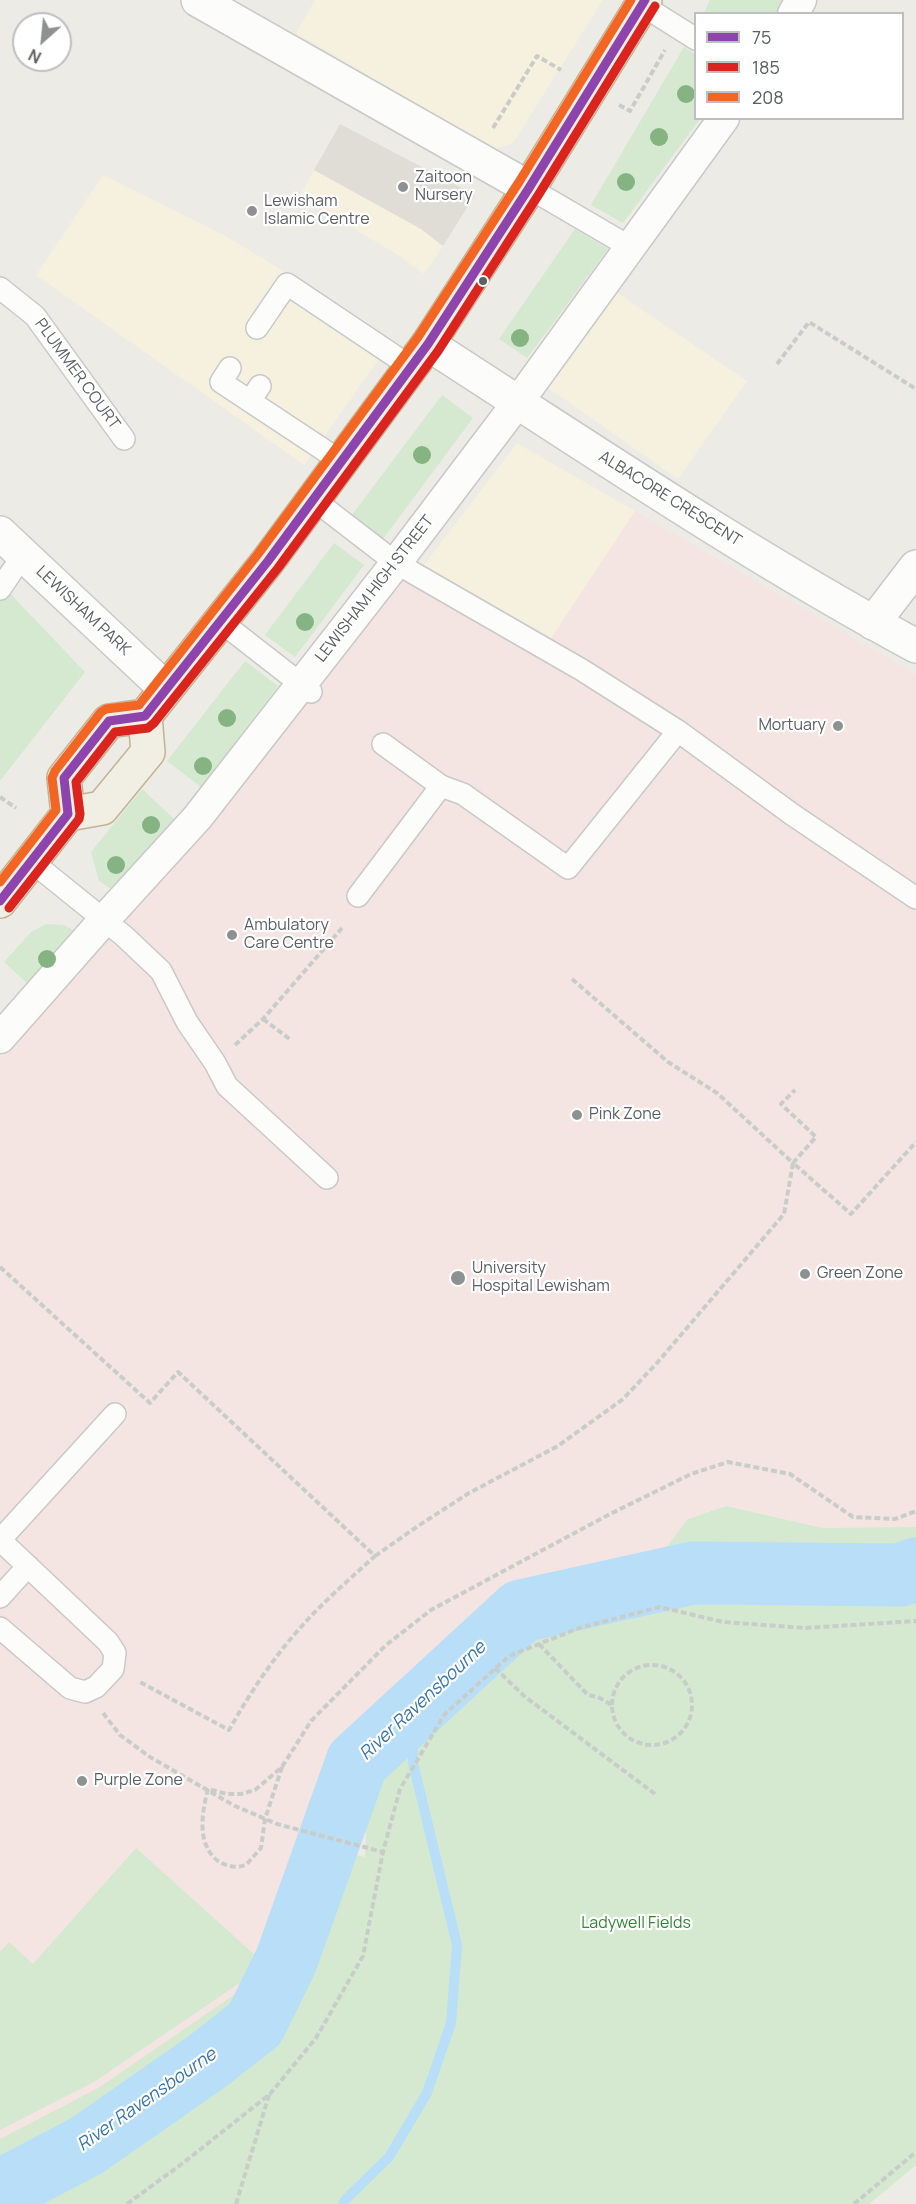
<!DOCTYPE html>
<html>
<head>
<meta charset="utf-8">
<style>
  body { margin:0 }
  #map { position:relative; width:916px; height:2204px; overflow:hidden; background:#ecebe6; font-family:Manrope,sans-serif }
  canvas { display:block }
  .legend { position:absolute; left:694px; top:12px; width:210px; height:108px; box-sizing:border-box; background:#fff; border:2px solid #bdbfc1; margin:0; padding:8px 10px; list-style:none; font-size:18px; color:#5b6065 }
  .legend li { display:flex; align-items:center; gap:12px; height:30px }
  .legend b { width:30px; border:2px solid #bdbfc1 }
  .north { position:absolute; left:12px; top:12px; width:60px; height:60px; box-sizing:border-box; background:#fff; border:2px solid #bdbfc1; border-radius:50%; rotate:207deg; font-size:16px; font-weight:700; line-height:24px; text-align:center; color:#5b6065 }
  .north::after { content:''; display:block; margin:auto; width:21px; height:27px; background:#8e9192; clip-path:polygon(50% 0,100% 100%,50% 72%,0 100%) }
</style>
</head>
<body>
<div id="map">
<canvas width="916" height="2204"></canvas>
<ul class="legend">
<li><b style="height:8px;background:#8e44ad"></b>75</li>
<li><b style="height:8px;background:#dc241f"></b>185</li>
<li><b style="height:8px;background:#f26522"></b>208</li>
</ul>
<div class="north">N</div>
</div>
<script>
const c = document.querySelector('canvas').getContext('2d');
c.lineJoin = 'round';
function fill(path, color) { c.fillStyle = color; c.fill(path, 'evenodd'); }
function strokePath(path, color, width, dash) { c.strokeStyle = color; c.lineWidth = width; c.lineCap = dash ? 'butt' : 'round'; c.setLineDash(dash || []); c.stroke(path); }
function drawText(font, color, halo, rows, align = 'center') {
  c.font = font + ' Manrope,sans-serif'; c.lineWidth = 4.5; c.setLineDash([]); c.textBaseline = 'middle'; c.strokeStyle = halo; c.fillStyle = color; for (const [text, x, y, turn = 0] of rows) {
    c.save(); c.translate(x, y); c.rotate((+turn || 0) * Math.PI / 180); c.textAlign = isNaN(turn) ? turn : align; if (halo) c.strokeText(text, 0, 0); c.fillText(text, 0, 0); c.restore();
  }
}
fill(new Path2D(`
  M315,0h288l-90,143 -18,6 -199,-116z
  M314,170l107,59 22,17 -19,28 -23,-17 -101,-61z
  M103,175l121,60 137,83 31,23 -88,124 -268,-190z
  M616,292l131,89 -69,98 -131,-92z
  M517,443l118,68 -83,128 -128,-74z`), '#f6f0de');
fill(new Path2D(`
  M340,124l135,71 -32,51 -22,-17 -107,-59z`), '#dfddd6');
fill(new Path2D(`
  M635,511l281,163v854h-92l-98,-23 -38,14 -21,31 -140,42 -182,158 -95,236 -151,101 -99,62v-1098l400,-477 140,81z`), '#f5e5e2');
fill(new Path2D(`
  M710,0h75l-9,13 -73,1z
  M684,47l11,7 1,64 4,1 -77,104 -32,-18z
  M575,229l33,20 -81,109 -28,-19z
  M442,395l31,23 -90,121 -31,-24z
  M334,543l30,22 -69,92 -30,-22z
  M0,583l85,89 -85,109z
  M245,661l33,25 -77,101 -34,-26z
  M142,789l32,30 -63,70 -12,-8 -8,-29z
  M46,924l18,1 14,8 -47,54 -27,-25 27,-30z
  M726,1506l97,22 93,-1v638l-47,39h-869v-65l98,-51 152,-104 61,-139 54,12 1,-24 -22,-15 -9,-12v-16l9,-40 179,-156 143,-46 22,-29z
  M136,1848l120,108 -12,24 -150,102 -94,48v-178l9,-10 24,22z`), '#d4e9d0');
strokePath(new Path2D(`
  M343,2204l3,-5 43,-42 38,-64 24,-70 6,-78 -44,-182v-52`), '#b9dff8', 10);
strokePath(new Path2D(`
  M0,2191l86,-45 119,-83 50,-39 31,-63 71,-199 164,-151 172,-38 208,2 15,-6`), '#b9dff8', 63);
const service = new Path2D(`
  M642,5l54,34
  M529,188l101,59
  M0,288l35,28 89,123
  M257,328l30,-44 124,83
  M230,368l-9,14 121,80
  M250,401l10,-15
  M313,499l83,64 186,107 96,61 115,84 123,83
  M0,589l23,-34
  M220,621l91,71
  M383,744l58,42 22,8 105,74 110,-137
  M31,861l93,75 37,35 26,51 28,41 12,23 100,92
  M358,896l83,-110
  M0,1540l108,102 7,11 -2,16 -17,18 -11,5 -15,-4 -70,-60
  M0,1540l115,-126
  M0,1597l28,-31`);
const pedestrian = new Path2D(`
  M793,14l8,-14
  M0,1038l104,-118 93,-102 199,-255 122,-161 206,-284`);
const minor = new Path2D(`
  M198,0l331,188
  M428,344c161,104 320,211 488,302
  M0,533l166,156
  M873,623l43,-56`);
const trunk = new Path2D(`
  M68,814l-4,-36 45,-57 36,-5 123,-155 160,-217 101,-156 116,-188
  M0,901l68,-87 34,-6 46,-56 -3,-36`);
strokePath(service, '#c9c9c8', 24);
strokePath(pedestrian, '#c9c9c8', 33);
strokePath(minor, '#c9c9c8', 36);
strokePath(trunk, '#c4b393', 36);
strokePath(new Path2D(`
  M619,105l11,6 35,-61
  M493,128l44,-72 24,14
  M777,364l32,-42 107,67
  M0,797l16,11
  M572,979l96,83 49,31 76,70 23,-26 -35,-33 14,-14
  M263,1019l28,21
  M235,1045l28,-26 79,-91
  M0,1267l150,136 28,-31 197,184c-25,23 -51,45 -74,71 -28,31 -51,66 -72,103l-91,-49
  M375,1556l43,-30 51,-33 89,-47 65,-47 34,-36 127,-149 9,-51 58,51 65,-72
  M539,1644l49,51 10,2 14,8
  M612 1705a40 40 0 1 1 80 0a40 40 0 1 1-80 0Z
  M495,1668l29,28 131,98
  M103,1713l17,22 30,22 85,49 42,18 106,28
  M282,1767l-17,52 -4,29 -15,17c-10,3 -19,2 -28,-4 -22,-17 -16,-49 -10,-72l19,5h14l14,-4 27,-23 29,-46 74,-75 46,-36 179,-96 81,-40 37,-12 62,12 63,43 42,2 21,-8
  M127,2204l56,-41 87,-69 46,-56 47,-82 20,-104 17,-63 44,-74 65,-59 70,-28 81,-21 63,15 82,6 111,-7
  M236,2204l33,-109
  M854,2204l62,-52`), '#c8cdca', 4, [6, 3]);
strokePath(service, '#fcfcfb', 21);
strokePath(pedestrian, '#fcfcfb', 30);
strokePath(minor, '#fcfcfb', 33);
strokePath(trunk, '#f1eee4', 33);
strokePath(new Path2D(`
  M0,901l68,-87 -4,-36 45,-57 36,-5 123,-155 160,-217 101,-156 116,-188`), '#8e44ad', 9);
strokePath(new Path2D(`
  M9,908l70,-89 1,-5 -4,-32 39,-50 33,-4 6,-5 124,-155 160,-217 101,-157 116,-188`), '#dc241f', 9);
strokePath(new Path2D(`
  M0,882l56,-72 -4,-32 3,-7 46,-59 5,-3 33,-4 119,-151 160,-217 101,-155 112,-182`), '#f26522', 9);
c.fillStyle = '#85b482';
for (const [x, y] of [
  [686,94],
  [659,137],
  [626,182],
  [520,338],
  [422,455],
  [305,622],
  [227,718],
  [203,766],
  [151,825],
  [116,865],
  [47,959]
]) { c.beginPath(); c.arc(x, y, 9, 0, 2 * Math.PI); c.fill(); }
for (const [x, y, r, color] of [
  [403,187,6,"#8e9192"],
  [252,211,6,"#8e9192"],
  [483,281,5,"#5b6065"],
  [838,726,6,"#8e9192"],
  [232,935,6,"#8e9192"],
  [577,1115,6,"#8e9192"],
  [805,1274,6,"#8e9192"],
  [458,1278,8,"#8e9192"],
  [82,1781,6,"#8e9192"]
]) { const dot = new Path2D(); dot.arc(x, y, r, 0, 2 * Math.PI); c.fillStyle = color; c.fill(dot); strokePath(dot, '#fff', 2); }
drawText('16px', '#5b6065', '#fff', [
  ["Zaitoon",415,178],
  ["Nursery",415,196],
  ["Lewisham",264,202],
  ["Islamic Centre",264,220],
  ["Mortuary",826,726,"right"],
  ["Ambulatory",244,926],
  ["Care Centre",244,944],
  ["Pink Zone",589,1115],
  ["University",472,1269],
  ["Hospital Lewisham",472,1287],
  ["Green Zone",817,1274],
  ["Purple Zone",94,1781]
], 'left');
drawText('16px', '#5b6065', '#fff', [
  ["PLUMMER COURT",77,374,54],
  ["ALBACORE CRESCENT",670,499,32],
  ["LEWISHAM HIGH STREET",375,589,-52],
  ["LEWISHAM PARK",83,611,43]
]);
drawText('16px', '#308731', '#fff', [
  ["Ladywell Fields",636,1924]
]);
drawText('italic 18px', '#3775ae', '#fff', [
  ["River Ravensbourne",423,1701,-43],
  ["River Ravensbourne",147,2100,-35]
]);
</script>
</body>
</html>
